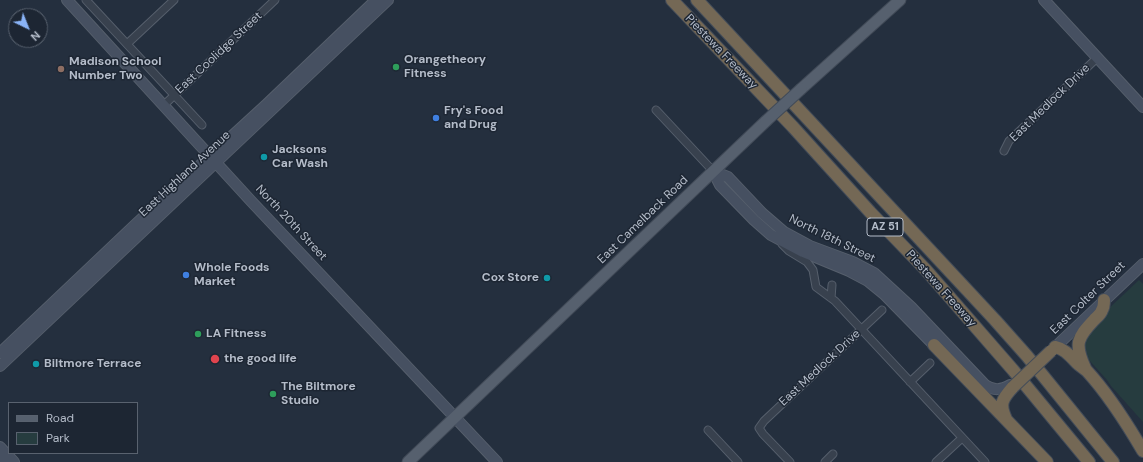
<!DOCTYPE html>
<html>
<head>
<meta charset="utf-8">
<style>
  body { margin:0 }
  #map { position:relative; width:1143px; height:462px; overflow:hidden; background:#242f3e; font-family:"DM Sans",sans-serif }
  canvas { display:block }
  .legend { position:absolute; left:8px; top:402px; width:130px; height:52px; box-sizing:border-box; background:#1d2633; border:1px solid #59626f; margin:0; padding:5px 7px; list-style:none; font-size:12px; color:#b4bcc9 }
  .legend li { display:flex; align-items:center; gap:8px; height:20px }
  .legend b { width:20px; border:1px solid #59626f }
  .north { position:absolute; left:8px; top:8px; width:40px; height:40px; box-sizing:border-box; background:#1d2633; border:1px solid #59626f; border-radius:50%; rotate:137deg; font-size:11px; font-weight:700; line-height:16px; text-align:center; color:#b4bcc9 }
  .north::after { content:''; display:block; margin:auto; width:14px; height:18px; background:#8ab4f8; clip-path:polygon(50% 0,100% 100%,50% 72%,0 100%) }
</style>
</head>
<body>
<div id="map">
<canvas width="1143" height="462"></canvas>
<ul class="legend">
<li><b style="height:5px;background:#56606e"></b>Road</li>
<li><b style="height:11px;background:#263c3f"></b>Park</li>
</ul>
<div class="north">N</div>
</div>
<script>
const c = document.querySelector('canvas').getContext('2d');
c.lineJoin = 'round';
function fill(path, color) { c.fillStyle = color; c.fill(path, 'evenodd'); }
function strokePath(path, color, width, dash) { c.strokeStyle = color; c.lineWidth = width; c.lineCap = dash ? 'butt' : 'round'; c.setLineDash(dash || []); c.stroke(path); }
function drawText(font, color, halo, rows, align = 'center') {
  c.font = font + ' "DM Sans",sans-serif'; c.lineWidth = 3; c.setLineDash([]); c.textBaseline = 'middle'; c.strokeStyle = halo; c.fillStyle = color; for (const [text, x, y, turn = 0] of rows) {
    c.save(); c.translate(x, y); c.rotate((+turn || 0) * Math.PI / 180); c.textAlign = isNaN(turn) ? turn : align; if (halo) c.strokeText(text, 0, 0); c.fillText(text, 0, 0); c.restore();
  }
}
fill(new Path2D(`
  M1139,280l4,4v138l-32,-36 -4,-6 -26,-29 8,-24z`), '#263c3f');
const street = new Path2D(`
  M86,0l116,125
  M127,44l47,-44
  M164,105l111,-105
  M656,110l57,61
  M1004,151l5,-10 88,-83
  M782,244l7,7 18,11 6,8 3,17 19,14 150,161
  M831,298l1,-13
  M910,382l20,-19
  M708,430l30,32
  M790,462l-27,-28 -4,-6 5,-7 118,-111
  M825,462l8,-8
  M936,462l26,-24`);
const secondary = new Path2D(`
  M67,0l184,201 246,261
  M1044,0l99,107
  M713,171l7,14 34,35 17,15 32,17 46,19 19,10 16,13 50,51 6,5
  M713,171l15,6 34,36 22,19 26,14 43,16 21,11 37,34 74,78c9,6 16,5 25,0
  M1051,351l92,-87
  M0,353l137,-130 129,-118 110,-105
  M0,366l388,-366
  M0,447l14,15
  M0,459l3,3`);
const primary = new Path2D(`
  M801,89l99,-89
  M408,462l358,-341`);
const highway = new Path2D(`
  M672,0l121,127 77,85 56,58 87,100 76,92
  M697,0l298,320 32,36 86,106
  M934,345l113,117
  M1055,347c10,2 15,9 22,16 3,3 7,5 10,8 22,24 39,51 56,80
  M1085,368c-11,-24 -8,-30 9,-48 3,-3 7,-6 8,-10 2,-3 2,-7 2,-10
  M1006,419c-7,-15 -4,-20 7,-32`);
strokePath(street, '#565f6c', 9);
strokePath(secondary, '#565f6c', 12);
strokePath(primary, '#414a57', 13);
strokePath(highway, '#434c59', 14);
strokePath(street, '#38414e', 7);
strokePath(secondary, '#465061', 10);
strokePath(primary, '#56606e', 11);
strokePath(highway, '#746855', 12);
const primaryBridge = new Path2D(`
  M766,121l35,-32`);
const highwayBridge = new Path2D(`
  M1013,387l38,-36`);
strokePath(primaryBridge, '#414a57', 13, []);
strokePath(highwayBridge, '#434c59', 14, []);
strokePath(primaryBridge, '#56606e', 11);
strokePath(highwayBridge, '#746855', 12);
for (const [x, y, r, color] of [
  [396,67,4,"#2e9e5b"],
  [61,69,4,"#8d6e63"],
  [436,118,4,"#3f7fe0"],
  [264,157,4,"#0f9aa8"],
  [186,275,4,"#3f7fe0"],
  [547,278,4,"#0f9aa8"],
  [198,334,4,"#2e9e5b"],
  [215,359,5,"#e0444e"],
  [36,364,4,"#0f9aa8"],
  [273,394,4,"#2e9e5b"]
]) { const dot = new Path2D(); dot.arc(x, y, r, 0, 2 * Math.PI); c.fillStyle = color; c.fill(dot); strokePath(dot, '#1d2633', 1.5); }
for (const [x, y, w] of [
  [885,227,36]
]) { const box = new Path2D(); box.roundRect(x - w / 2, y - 9, w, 18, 3); c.fillStyle = '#1d2633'; c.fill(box); strokePath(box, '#b4bcc9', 1); }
drawText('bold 11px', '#b4bcc9', null, [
  ["AZ 51",885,227]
]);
drawText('12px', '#b4bcc9', '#1d2633', [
  ["Piestewa Freeway",721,52,46],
  ["East Coolidge Street",219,53,-43],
  ["East Medlock Drive",1050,103,-44],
  ["East Highland Avenue",185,174,-43],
  ["East Camelback Road",643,220,-44],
  ["North 20th Street",291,223,47],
  ["North 18th Street",832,239,26],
  ["Piestewa Freeway",941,289,48],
  ["East Colter Street",1088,298,-44],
  ["East Medlock Drive",820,368,-43]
]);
drawText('bold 12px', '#b4bcc9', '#1d2633', [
  ["Orangetheory",404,60],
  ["Fitness",404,74],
  ["Madison School",69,62],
  ["Number Two",69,76],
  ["Fry's Food",444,111],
  ["and Drug",444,125],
  ["Jacksons",272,150],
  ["Car Wash",272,164],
  ["Whole Foods",194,268],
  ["Market",194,282],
  ["Cox Store",539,278,"right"],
  ["LA Fitness",206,334],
  ["the good life",224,359],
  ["Biltmore Terrace",44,364],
  ["The Biltmore",281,387],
  ["Studio",281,401]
], 'left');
</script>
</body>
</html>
